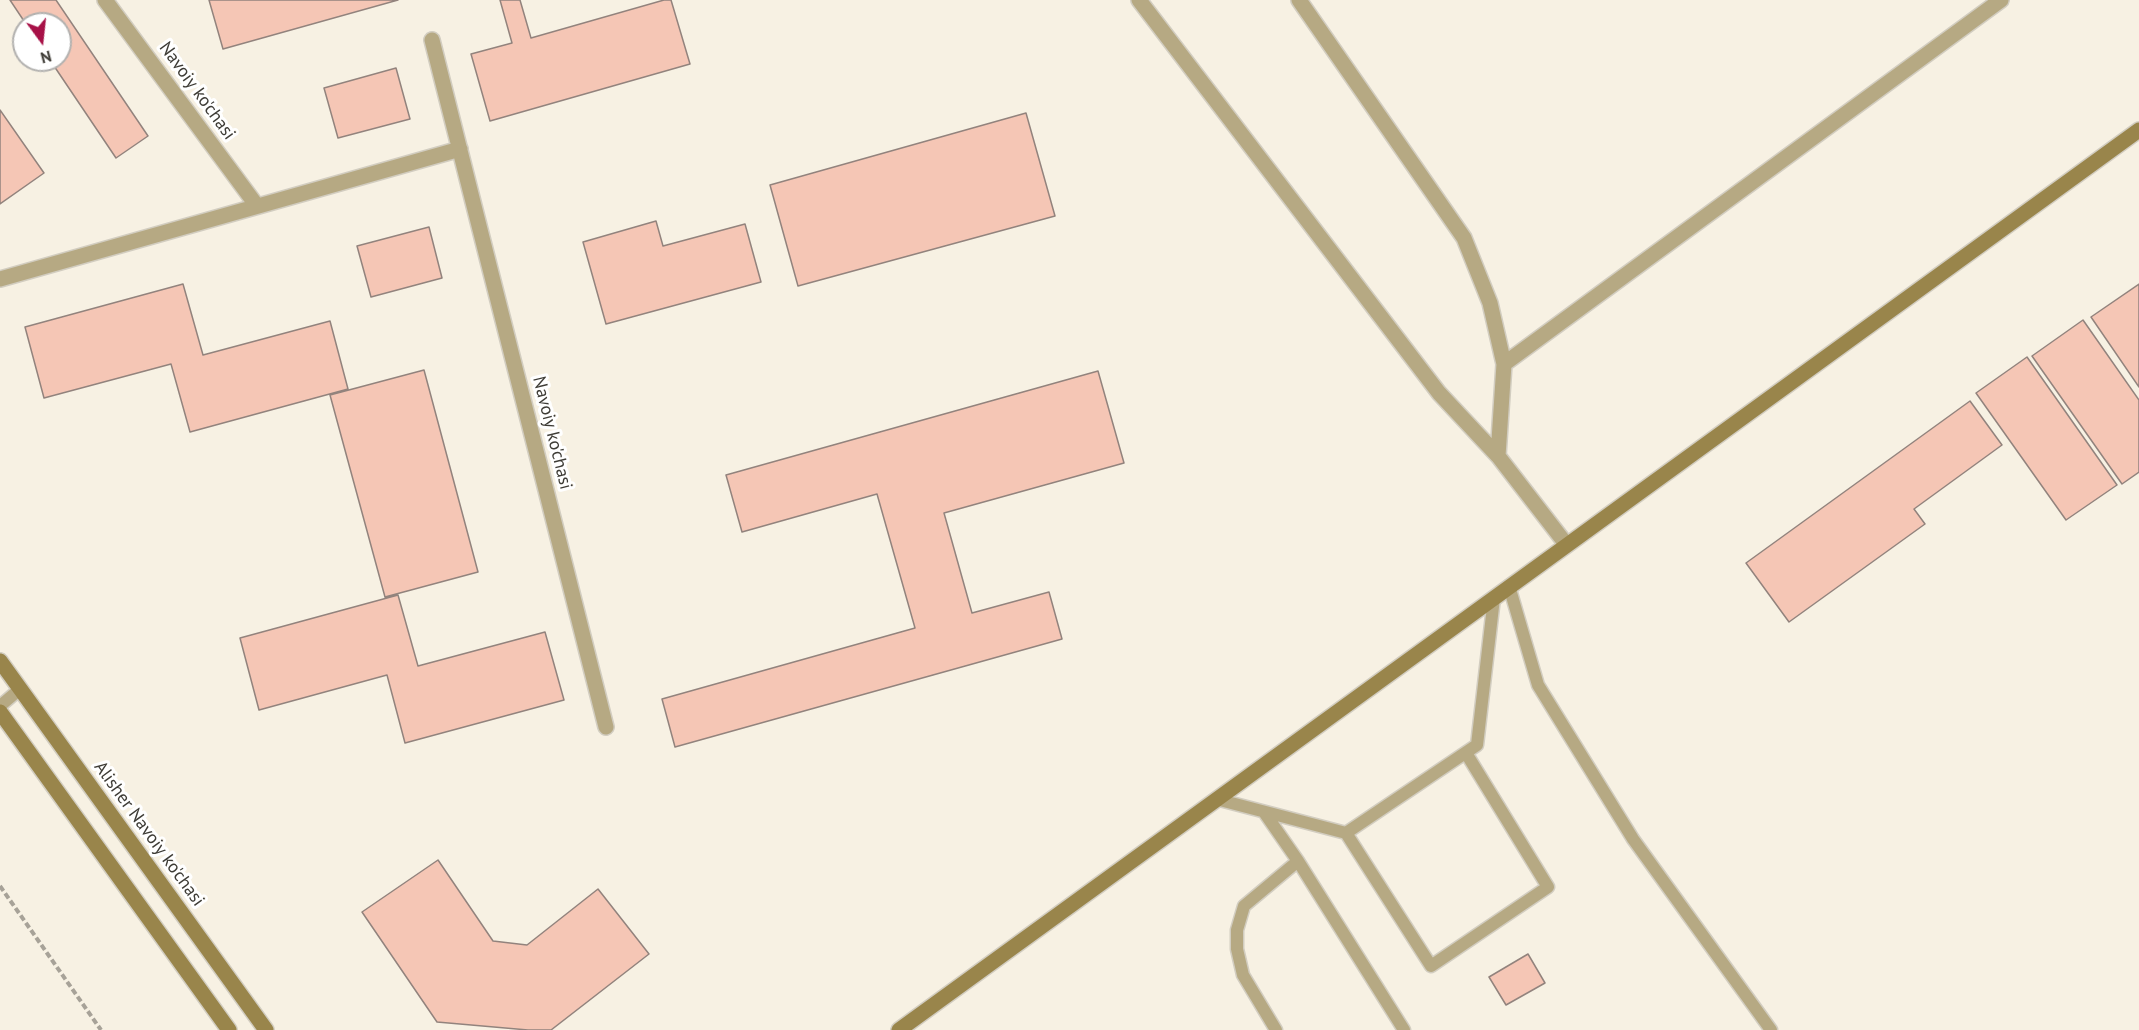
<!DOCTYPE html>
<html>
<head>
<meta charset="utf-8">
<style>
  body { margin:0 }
  #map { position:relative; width:2139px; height:1030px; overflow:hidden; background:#f7f1e3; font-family:"PT Sans",sans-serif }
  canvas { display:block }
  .north { position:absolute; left:12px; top:12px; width:60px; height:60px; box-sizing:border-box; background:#fff; border:2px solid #b2b1af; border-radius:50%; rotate:165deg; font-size:16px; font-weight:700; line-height:24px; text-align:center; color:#3e3c36 }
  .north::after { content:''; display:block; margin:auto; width:21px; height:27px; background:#a71147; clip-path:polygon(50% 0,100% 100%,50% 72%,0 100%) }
</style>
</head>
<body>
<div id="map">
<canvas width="2139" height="1030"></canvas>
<div class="north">N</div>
</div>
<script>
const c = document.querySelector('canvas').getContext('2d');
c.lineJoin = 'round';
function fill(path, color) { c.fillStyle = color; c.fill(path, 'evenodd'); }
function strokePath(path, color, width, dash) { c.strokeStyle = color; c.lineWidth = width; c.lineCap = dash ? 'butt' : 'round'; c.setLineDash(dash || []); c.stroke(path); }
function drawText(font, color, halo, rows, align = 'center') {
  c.font = font + ' "PT Sans",sans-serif'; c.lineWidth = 6; c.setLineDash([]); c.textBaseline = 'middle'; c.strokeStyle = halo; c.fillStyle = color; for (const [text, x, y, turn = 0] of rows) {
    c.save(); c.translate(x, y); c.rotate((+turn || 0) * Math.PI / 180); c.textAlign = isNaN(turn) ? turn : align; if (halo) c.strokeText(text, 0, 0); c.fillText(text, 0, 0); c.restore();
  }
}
const building = new Path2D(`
  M10,0h46l92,136 -32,22 -66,-98h10v-36h-34z
  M209,0h189l-175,49z
  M500,0h20l11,38 133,-38h7l19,64 -200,57 -19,-67 41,-11z
  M396,68l14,51 -72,19 -14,-50z
  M0,110l44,63 -44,31z
  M1026,113l29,103 -257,70 -28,-101z
  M656,221l7,25 82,-22 16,58 -155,42 -23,-82z
  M429,227l13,51 -71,19 -14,-51z
  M183,284l20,71 127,-34 18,68 -158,43 -19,-68 -127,34 -19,-71z
  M2139,284v103l-48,-70z
  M2083,320l56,80v72l-17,12 -90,-128z
  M2027,357l90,128 -51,35 -90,-127z
  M424,370l54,202 -93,25 -55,-202z
  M1098,371l26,92 -180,50 28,100 77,-21 13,47 -387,108 -13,-48 253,-71 -38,-134 -135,38 -16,-57z
  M1970,401l32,44 -88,64 11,15 -136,98 -43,-59z
  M398,595l20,71 127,-34 19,68 -159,43 -18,-68 -128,35 -19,-72z
  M438,860l55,81 34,4 71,-56 51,65 -98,76h-23l-91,-8 -75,-110z
  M1528,954l17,29 -39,22 -17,-28z`);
fill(building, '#f5c6b5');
strokePath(building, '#92837d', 1.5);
const lane = new Path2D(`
  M1509,586l29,99 95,154 138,191
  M0,706l20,-17
  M1216,799l130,34 131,-88 17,-147
  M1264,812l34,49 106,169
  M1346,833l85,133 117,-79 -82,-134
  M1276,1030l-33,-55 -6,-26v-19l7,-24 54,-45`);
const street = new Path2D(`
  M105,0l152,206
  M1139,0l300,393 59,63 68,88
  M1299,0l165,238 26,65 14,61 -6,92
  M432,40l174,687
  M0,279l460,-130
  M1504,364l497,-364`);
const secondary = new Path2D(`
  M0,661l266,369
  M0,712l229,318
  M899,1030l1240,-900`);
strokePath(lane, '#d2cdc0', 15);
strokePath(street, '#d2cdc0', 18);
strokePath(secondary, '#d2cdc0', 18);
strokePath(new Path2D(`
  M0,886l101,144`), '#a7a298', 4, [6, 3]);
strokePath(lane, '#b6a983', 12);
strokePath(street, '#b6a983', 15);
strokePath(secondary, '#99854b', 15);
drawText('18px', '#3e3c36', '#fff', [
  ["Navoiy ko'chasi",197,91,54],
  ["Navoiy ko'chasi",552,433,76],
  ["Alisher Navoiy ko'chasi",149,834,54]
]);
</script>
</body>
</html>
